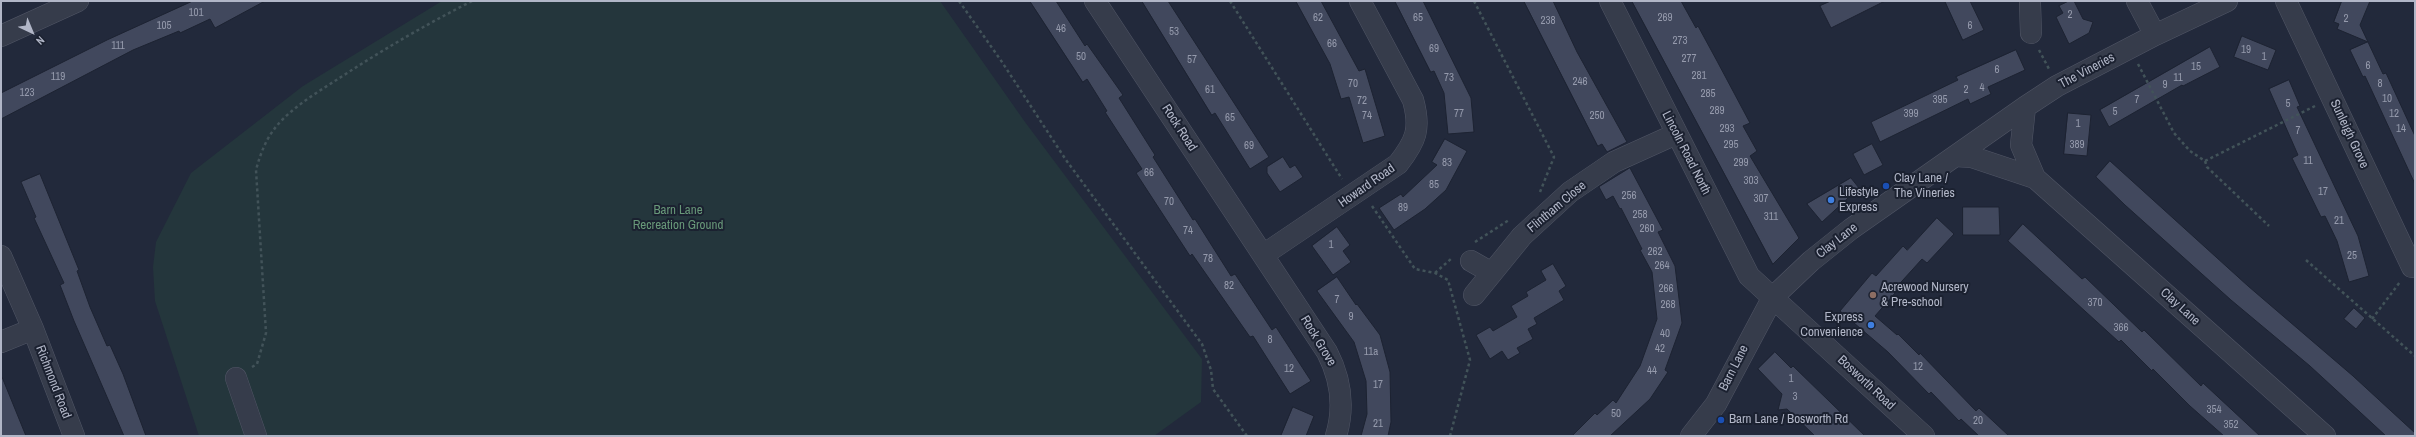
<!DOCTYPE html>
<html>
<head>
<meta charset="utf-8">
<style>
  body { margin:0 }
  #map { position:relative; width:2416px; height:437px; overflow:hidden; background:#22293b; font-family:"Archivo Narrow",sans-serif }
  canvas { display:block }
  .frame { position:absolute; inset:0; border:2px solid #b1b6c7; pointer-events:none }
  .north { position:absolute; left:12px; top:12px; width:40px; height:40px; -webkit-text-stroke:3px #1b2130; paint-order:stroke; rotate:136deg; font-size:11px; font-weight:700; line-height:16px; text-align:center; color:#b1b6c7 }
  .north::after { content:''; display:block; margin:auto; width:14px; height:18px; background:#b1b6c7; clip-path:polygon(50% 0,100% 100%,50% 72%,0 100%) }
</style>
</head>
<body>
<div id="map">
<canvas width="2416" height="437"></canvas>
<div class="frame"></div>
<div class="north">N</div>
</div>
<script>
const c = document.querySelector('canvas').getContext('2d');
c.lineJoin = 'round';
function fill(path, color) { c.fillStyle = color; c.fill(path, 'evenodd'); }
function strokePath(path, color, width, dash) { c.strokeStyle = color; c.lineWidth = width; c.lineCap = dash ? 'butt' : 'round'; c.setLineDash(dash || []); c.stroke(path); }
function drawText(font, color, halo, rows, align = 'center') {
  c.font = font + ' "Archivo Narrow",sans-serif'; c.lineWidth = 4; c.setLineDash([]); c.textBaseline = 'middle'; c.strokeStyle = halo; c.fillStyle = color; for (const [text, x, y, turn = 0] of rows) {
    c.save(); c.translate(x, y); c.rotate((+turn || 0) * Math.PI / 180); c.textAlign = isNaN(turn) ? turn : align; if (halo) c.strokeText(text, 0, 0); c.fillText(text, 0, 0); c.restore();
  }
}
fill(new Path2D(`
  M442,1h498l85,121 177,237 -1,43 -47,34h-955l-44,-135 -2,-34 3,-25 35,-69 112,-87z`), '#24363c');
const building = new Path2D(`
  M193,1h72l-50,27 -5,-9 -30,14 -1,-2 -46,19 -132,69v-26l106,-53z
  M1030,1h26l29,45 2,-2 36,51 -4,3 36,57 -2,2 40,63 2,-1 36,57 4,-2 37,56 4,-3 35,54 -21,13 -37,-58 -3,1 -58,-83 -2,2 -54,-83 6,-4 -37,-57 2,-1 -20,-32 -4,3z
  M1142,1h26l101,156 -19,12 -35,-56 -3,2z
  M1296,1h25l38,70 6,-2 20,67 -22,7 -14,-46 -8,2 -11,-35z
  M1395,1h28l48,97 3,34 -26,2 -4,-41 -10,-22 -3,1z
  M1524,1h29l24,51 50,90 -20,10 -5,-8 -4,2z
  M1632,1h49l15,27 2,-2 19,35 33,62 -7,3 14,25 -7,5 49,82 -26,26z
  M1831,1h54l-54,27 -11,-22z
  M1945,1h25l14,29 -21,10z
  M2069,1h5l9,18 10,3 -4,11 -20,11 -13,-27 7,-4 -4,-7z
  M2342,1h28l-10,24 8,17 -31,-13 2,-5 -5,-2z
  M2242,36l34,14 -8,20 -34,-13z
  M2368,42l15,32 3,-1 29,63v48l-50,-108 -2,1 -13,-27z
  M2210,47l10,20 -37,19 -1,-1 -73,42 -9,-17z
  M2016,50l9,20 -37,17 3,7 -21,10 -2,-5 -88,43 -9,-20 87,-42 -2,-3z
  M2289,80l11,26 -3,1 61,129 11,40 -20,6 -12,-41 -12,-25 -4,1 -29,-59 6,-3 -29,-66z
  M2068,113l23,2 -4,41 -23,-2z
  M1445,139l22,12 -21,39 -21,19 -31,21 -15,-22 22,-14 2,3 34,-32 -5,-3z
  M1872,144l11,21 -19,10 -11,-21z
  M1283,157l7,11 5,-3 8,12 -23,15 -13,-19v-6z
  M2110,161l138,125 105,90 62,57v3h-29l-76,-70 -79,-66 -106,-95 -29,-28z
  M1630,168l33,62 -5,2 17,34 7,57 -17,47 3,2 -18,27 -40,37h-38l23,-23 2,2 16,-15 3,3 24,-37 17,-47 -5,-47 -12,-22 2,-1 -21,-41 -1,1 -7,-13 -7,4 -7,-13z
  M40,174l39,96 -2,1 13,36 17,39 3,-1 13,29 23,62h-22l-50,-115 -14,-36 4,-2 -30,-65 2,-1 -15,-35z
  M1851,178l8,10 -37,34 -15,-18z
  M1963,207h36l1,28h-37z
  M1937,218l17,16 -27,29 -5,-4 -29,32 2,2 -20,23 22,19 1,-1 21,21 1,-2 56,58 3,-3 30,28h-30l-18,-17 -2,2 -28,-29 -2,2 -41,-42 -48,-41 32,-38 4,3 27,-30 4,4z
  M2023,224l59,55 3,-2 57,55 2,-2 57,56 2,-3 57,53h-36l-34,-30 -37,-37 -1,2 -31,-31 -2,2 -111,-101z
  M1337,227l13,18 -7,6 8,11 -18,13 -21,-29z
  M1553,264l13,22 -7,5 5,9 -30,18 3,6 -9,5 5,10 -16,9 3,5 -12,7 -6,-9 -12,8 -14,-24 14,-8 3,4 24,-14 -6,-11 17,-10 -2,-4 20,-12 -5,-9z
  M1337,277l19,28 1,-1 23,31 10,37 1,50 -3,14h-27l6,-22 -1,-33 -12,-39 -37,-51z
  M2354,308l11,10 -9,11 -12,-10z
  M1775,352l16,16 2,-2 72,70h-50l-28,-27 -9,1 4,-16 -24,-25z
  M1,377h1l24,59h-25z
  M1293,407l21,9 -8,20h-25z`);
fill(building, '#41485d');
strokePath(building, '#1d2332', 1);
const minor = new Path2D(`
  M1095,1l232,351c14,27 18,54 9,84
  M1610,1l139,275 175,160
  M2137,1l18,34
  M2286,1l126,266
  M2030,4l1,29
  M1,36l77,-35
  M2025,107l-4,38 14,33
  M1955,156l17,1 63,21 290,258
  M1263,255l135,-91c18,-23 23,-35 15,-64l-53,-99
  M1,256l32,73 41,107
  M1471,261l21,12
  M1474,295l48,-59 48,-44 44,-30 62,-28
  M1,342l32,-13
  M236,378l20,58
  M1691,436l25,-32 57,-107 38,-36 40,-32 174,-122 32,-21 98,-51 72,-34`);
strokePath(minor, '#515666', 22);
strokePath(new Path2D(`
  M959,1l43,61 64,98 136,184 9,26 2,19 34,47
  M1230,1l112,178
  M1474,1l80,156 -14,35
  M2039,50l10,19
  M2138,64l36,69 16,18 15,10 110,-55
  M2205,161l2,6 62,59
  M1372,206l43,63 20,4 13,7 22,80 -20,76
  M1475,242l34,-22
  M2306,260l109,96
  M1435,273l17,-15
  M2372,319l28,-37
  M252,367l5,-3 9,-31 -10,-163c5,-19 12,-36 26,-50 17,-17 39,-30 59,-43 43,-28 86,-53 131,-76`), '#425359', 2.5, [3, 3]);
strokePath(minor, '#363c4b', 21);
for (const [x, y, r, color] of [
  [1886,186,4,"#1a4fb4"],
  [1831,200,4,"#3f7fe0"],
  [1873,295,4,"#8d6e63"],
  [1871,325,4,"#3f7fe0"],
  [1721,420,4,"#1a4fb4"]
]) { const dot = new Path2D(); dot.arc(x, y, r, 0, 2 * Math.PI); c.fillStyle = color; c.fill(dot); strokePath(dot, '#1b2130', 1.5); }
drawText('11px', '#959aac', null, [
  ["101",196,13],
  ["2",2070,15],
  ["62",1318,18],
  ["65",1418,18],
  ["269",1665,18],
  ["2",2346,19],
  ["238",1548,21],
  ["105",164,26],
  ["6",1970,26],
  ["46",1061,29],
  ["53",1174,32],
  ["273",1680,41],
  ["66",1332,44],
  ["111",118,46],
  ["69",1434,49],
  ["19",2246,50],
  ["50",1081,57],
  ["1",2264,57],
  ["277",1689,59],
  ["57",1192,60],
  ["6",2368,66],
  ["15",2196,67],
  ["6",1997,70],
  ["281",1699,76],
  ["119",58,77],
  ["73",1449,78],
  ["11",2178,78],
  ["246",1580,82],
  ["70",1353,84],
  ["8",2380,84],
  ["9",2165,85],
  ["4",1982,88],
  ["61",1210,90],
  ["2",1966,90],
  ["123",27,93],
  ["285",1708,94],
  ["10",2387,99],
  ["395",1940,100],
  ["7",2137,100],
  ["72",1362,101],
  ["5",2288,104],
  ["289",1717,111],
  ["5",2115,112],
  ["77",1459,114],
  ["399",1911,114],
  ["12",2394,114],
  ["74",1367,116],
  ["250",1597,116],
  ["65",1230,118],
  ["1",2078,124],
  ["293",1727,129],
  ["14",2401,129],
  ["7",2298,131],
  ["295",1731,145],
  ["389",2077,145],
  ["69",1249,146],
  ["11",2308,161],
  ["83",1447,163],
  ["299",1741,163],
  ["66",1149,173],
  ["303",1751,181],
  ["85",1434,185],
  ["17",2323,192],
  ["256",1629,196],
  ["307",1761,199],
  ["70",1169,202],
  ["89",1403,208],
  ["258",1640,215],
  ["311",1771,217],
  ["21",2339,221],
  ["260",1647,229],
  ["74",1188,231],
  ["1",1331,245],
  ["262",1655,252],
  ["25",2352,256],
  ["78",1208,259],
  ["264",1662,266],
  ["82",1229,286],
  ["266",1666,289],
  ["7",1337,300],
  ["370",2095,303],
  ["268",1668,305],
  ["9",1351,317],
  ["366",2121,328],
  ["40",1665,334],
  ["8",1270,340],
  ["42",1660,349],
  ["11a",1371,352],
  ["12",1918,367],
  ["12",1289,369],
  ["44",1652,371],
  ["1",1791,379],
  ["17",1378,385],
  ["3",1795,397],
  ["354",2214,410],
  ["50",1616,414],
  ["20",1978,421],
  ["21",1378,424],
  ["352",2231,425]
]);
drawText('13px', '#b1b6c7', '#1b2130', [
  ["The Vineries",2087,71,-28],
  ["Rock Road",1179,128,57],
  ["Sunleigh Grove",2349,134,65],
  ["Lincoln Road North",1686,153,63],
  ["Howard Road",1367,186,-35],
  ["Flintham Close",1557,207,-40],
  ["Clay Lane",1837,241,-38],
  ["Clay Lane",2180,307,42],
  ["Rock Grove",1318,341,59],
  ["Barn Lane",1734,368,-63],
  ["Richmond Road",53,382,69],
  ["Bosworth Road",1866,383,43]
]);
drawText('13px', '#b1b6c7', '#1b2130', [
  ["Clay Lane /",1894,179],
  ["The Vineries",1894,194],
  ["Lifestyle",1839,193],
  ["Express",1839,208],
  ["Acrewood Nursery",1881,288],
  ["& Pre-school",1881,303],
  ["Express",1863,318,"right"],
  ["Convenience",1863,333,"right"],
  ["Barn Lane / Bosworth Rd",1729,420]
], 'left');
drawText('13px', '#689879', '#1b2130', [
  ["Barn Lane",678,211],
  ["Recreation Ground",678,226]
]);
</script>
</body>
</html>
